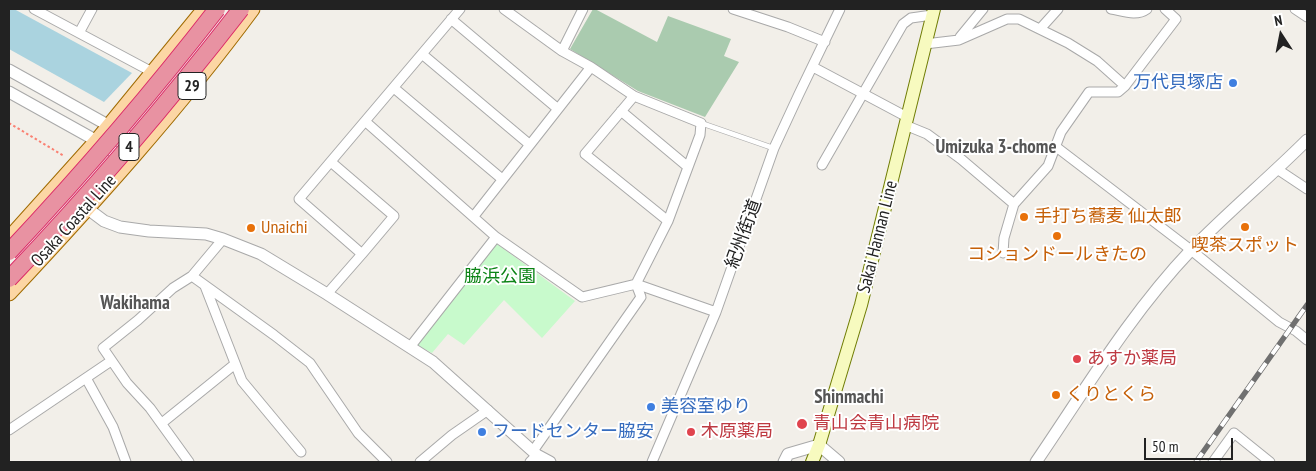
<!DOCTYPE html>
<html>
<head>
<meta charset="utf-8">
<style>
  body { margin:0 }
  #map { position:relative; width:1316px; height:471px; overflow:hidden; background:#f2efe9; font-family:"PT Sans Narrow",sans-serif }
  canvas { display:block }
  .frame { position:absolute; inset:0; border:10px solid #222; pointer-events:none }
  .north { position:absolute; left:1256px; top:10px; width:50px; height:50px; -webkit-text-stroke:4px #fff; paint-order:stroke; rotate:349deg; font-size:14px; font-weight:700; line-height:20px; text-align:center; color:#222 }
  .north::after { content:''; display:block; margin:auto; width:18px; height:22px; background:#222; clip-path:polygon(50% 0,100% 100%,50% 72%,0 100%) }
  .scale { position:absolute; left:1144px; top:438px; width:89px; height:22px; box-sizing:border-box; border:2px solid #222; border-top:0; padding-left:6px; font-size:15px; line-height:18px; white-space:nowrap; color:#222; -webkit-text-stroke:4px #fff; paint-order:stroke }
</style>
</head>
<body>
<div id="map">
<canvas width="1316" height="471"></canvas>
<div class="frame"></div>
<div class="north">N</div>
<div class="scale">50 m</div>
</div>
<script>
const c = document.querySelector('canvas').getContext('2d');
c.lineJoin = 'round';
function fill(path, color) { c.fillStyle = color; c.fill(path, 'evenodd'); }
function strokePath(path, color, width, dash) { c.strokeStyle = color; c.lineWidth = width; c.lineCap = dash ? 'butt' : 'round'; c.setLineDash(dash || []); c.stroke(path); }
function drawText(font, color, halo, rows, align = 'center') {
  c.font = font + ' "PT Sans Narrow","Noto Sans JP",sans-serif'; c.lineWidth = 4; c.setLineDash([]); c.textBaseline = 'middle'; c.strokeStyle = halo; c.fillStyle = color; for (const [text, x, y, turn = 0] of rows) {
    c.save(); c.translate(x, y); c.rotate((+turn || 0) * Math.PI / 180); c.textAlign = isNaN(turn) ? turn : align; if (halo) c.strokeText(text, 0, 0); c.fillText(text, 0, 0); c.restore();
  }
}
fill(new Path2D(`
  M593,9h2l62,33 11,-26 63,23 -7,17 15,6 -34,55 -67,-26 -68,-42z`), '#aacbaf');
fill(new Path2D(`
  M497,244l78,57 -33,37 -38,-38 -40,45 -16,-11 -16,19 -15,-8z`), '#c8facc');
fill(new Path2D(`
  M9,9h5l118,64 -28,29 -95,-53z`), '#aad3df');
const service = new Path2D(`
  M701,123l72,25`);
const minor = new Path2D(`
  M34,9l120,64
  M733,9l55,18 37,15
  M1111,9c12,2 25,8 36,0
  M1295,9l12,8
  M451,19l107,90
  M1040,29l18,-20
  M79,33l13,-24
  M960,37l23,-28
  M925,44l34,-4 48,-21h12l49,24 29,18 28,25 51,-67 -11,-10
  M562,51l21,-42
  M422,54l107,90
  M813,67l94,50
  M394,88l108,91
  M634,96l-49,58 83,67
  M621,111l67,56
  M366,122l130,115 86,60 54,-13 32,-63 32,-86 1,-12 -67,-27 -43,-29 -29,-16 -58,-42
  M905,125l22,9 34,25 53,45
  M1055,146l136,104 88,72 17,9 11,9
  M331,162l63,54 -32,38
  M822,165l81,-141 8,-6 21,-3
  M1277,169l30,20
  M474,216l117,-149
  M1003,253l1,-15 10,-34 34,-38 13,-34 28,-40h29l7,-6
  M192,276l82,59 36,28 48,70 29,29
  M636,284l80,28
  M205,286l37,95 59,71
  M327,294l35,-40 -63,-55 161,-190
  M410,347l86,-110
  M86,378l27,49 13,35
  M162,423l73,-59
  M9,430l102,-69
  M533,451l108,-154 -5,-13
  M189,462l-39,-54 -23,-25 -24,-35 35,-28 35,-32 19,-12 31,-37
  M420,462l32,-27 36,-25
  M530,462l7,-7
  M652,462l64,-150 58,-164 25,-54 41,-85
  M1213,462l21,-29 36,29`);
const tertiary = new Path2D(`
  M9,70l131,73
  M9,92l88,49 29,19
  M88,209l16,12 16,6 29,4 57,3 17,5 38,15 66,40 106,68 104,93 13,7
  M784,462l4,-8 31,-9 20,17
  M1036,462c49,-72 95,-149 155,-212 37,-38 79,-73 116,-110`);
const secondary = new Path2D(`
  M812,462l7,-17 42,-140 73,-296`);
const primary = new Path2D(`
  M9,239l88,-98 108,-132
  M9,293c85,-91 169,-184 243,-284`);
strokePath(service, '#a9a9a9', 6);
strokePath(minor, '#a9a9a9', 11);
strokePath(tertiary, '#a9a9a9', 13);
strokePath(secondary, '#707d05', 14);
strokePath(primary, '#a06b00', 17);
strokePath(new Path2D(`
  M9,123l55,33`), '#fa8072', 2, [2.5, 2.5]);
strokePath(service, '#fff', 4.5);
strokePath(minor, '#fff', 9);
strokePath(tertiary, '#fff', 11);
strokePath(secondary, '#f7fabf', 12);
strokePath(primary, '#fcd6a4', 15);
const rail = new Path2D(`
  M1196,462l111,-157`);
strokePath(rail, '#707070', 5.5);
strokePath(rail, '#fff', 4, [11]);
const motorwayBridge = new Path2D(`
  M9,252c73,-78 143,-159 208,-243
  M9,279c82,-86 159,-176 232,-270`);
strokePath(motorwayBridge, '#dc2a67', 18, []);
strokePath(motorwayBridge, '#e892a2', 16);
for (const [x, y, r, color] of [
  [1233,83,5,"#3f7fe0"],
  [1024,217,5,"#e8710a"],
  [1245,227,5,"#e8710a"],
  [251,228,5,"#e8710a"],
  [1057,236,5,"#e8710a"],
  [1077,359,5,"#e0444e"],
  [1056,395,5,"#e8710a"],
  [651,407,5,"#3f7fe0"],
  [802,424,6,"#e0444e"],
  [482,432,5,"#3f7fe0"],
  [691,432,5,"#e0444e"]
]) { const dot = new Path2D(); dot.arc(x, y, r, 0, 2 * Math.PI); c.fillStyle = color; c.fill(dot); strokePath(dot, '#fff', 2); }
for (const [x, y, w] of [
  [192,86,28],
  [129,147,20]
]) { const box = new Path2D(); box.roundRect(x - w / 2, y - 13.5, w, 27, 4); c.fillStyle = '#fff'; c.fill(box); strokePath(box, '#222', 1); }
drawText('bold 16px', '#222', null, [
  ["29",192,86],
  ["4",129,147]
]);
drawText('18px', '#366cbe', '#fff', [
  ["万代貝塚店",1223,83,"right"],
  ["美容室ゆり",661,407],
  ["フードセンター脇安",492,432]
], 'left');
drawText('18px', '#c56008', '#fff', [
  ["手打ち蕎麦 仙太郎",1034,217],
  ["Unaichi",261,228],
  ["喫茶スポット",1245,246,"center"],
  ["コションドールきたの",1057,255,"center"],
  ["くりとくら",1066,395]
], 'left');
drawText('18px', '#222', '#fff', [
  ["Osaka Coastal Line",74,221,-48],
  ["紀州街道",744,234,-70],
  ["Sakai Hannan Line",878,237,-76]
]);
drawText('18px', '#0c8416', '#fff', [
  ["脇浜公園",500,277]
]);
drawText('18px', '#be3a42', '#fff', [
  ["あすか薬局",1087,359],
  ["青山会青山病院",813,424],
  ["木原薬局",701,432]
], 'left');
drawText('bold 19px', '#555', '#fff', [
  ["Umizuka 3-chome",996,148],
  ["Wakihama",135,304],
  ["Shinmachi",849,398]
]);
</script>
</body>
</html>
